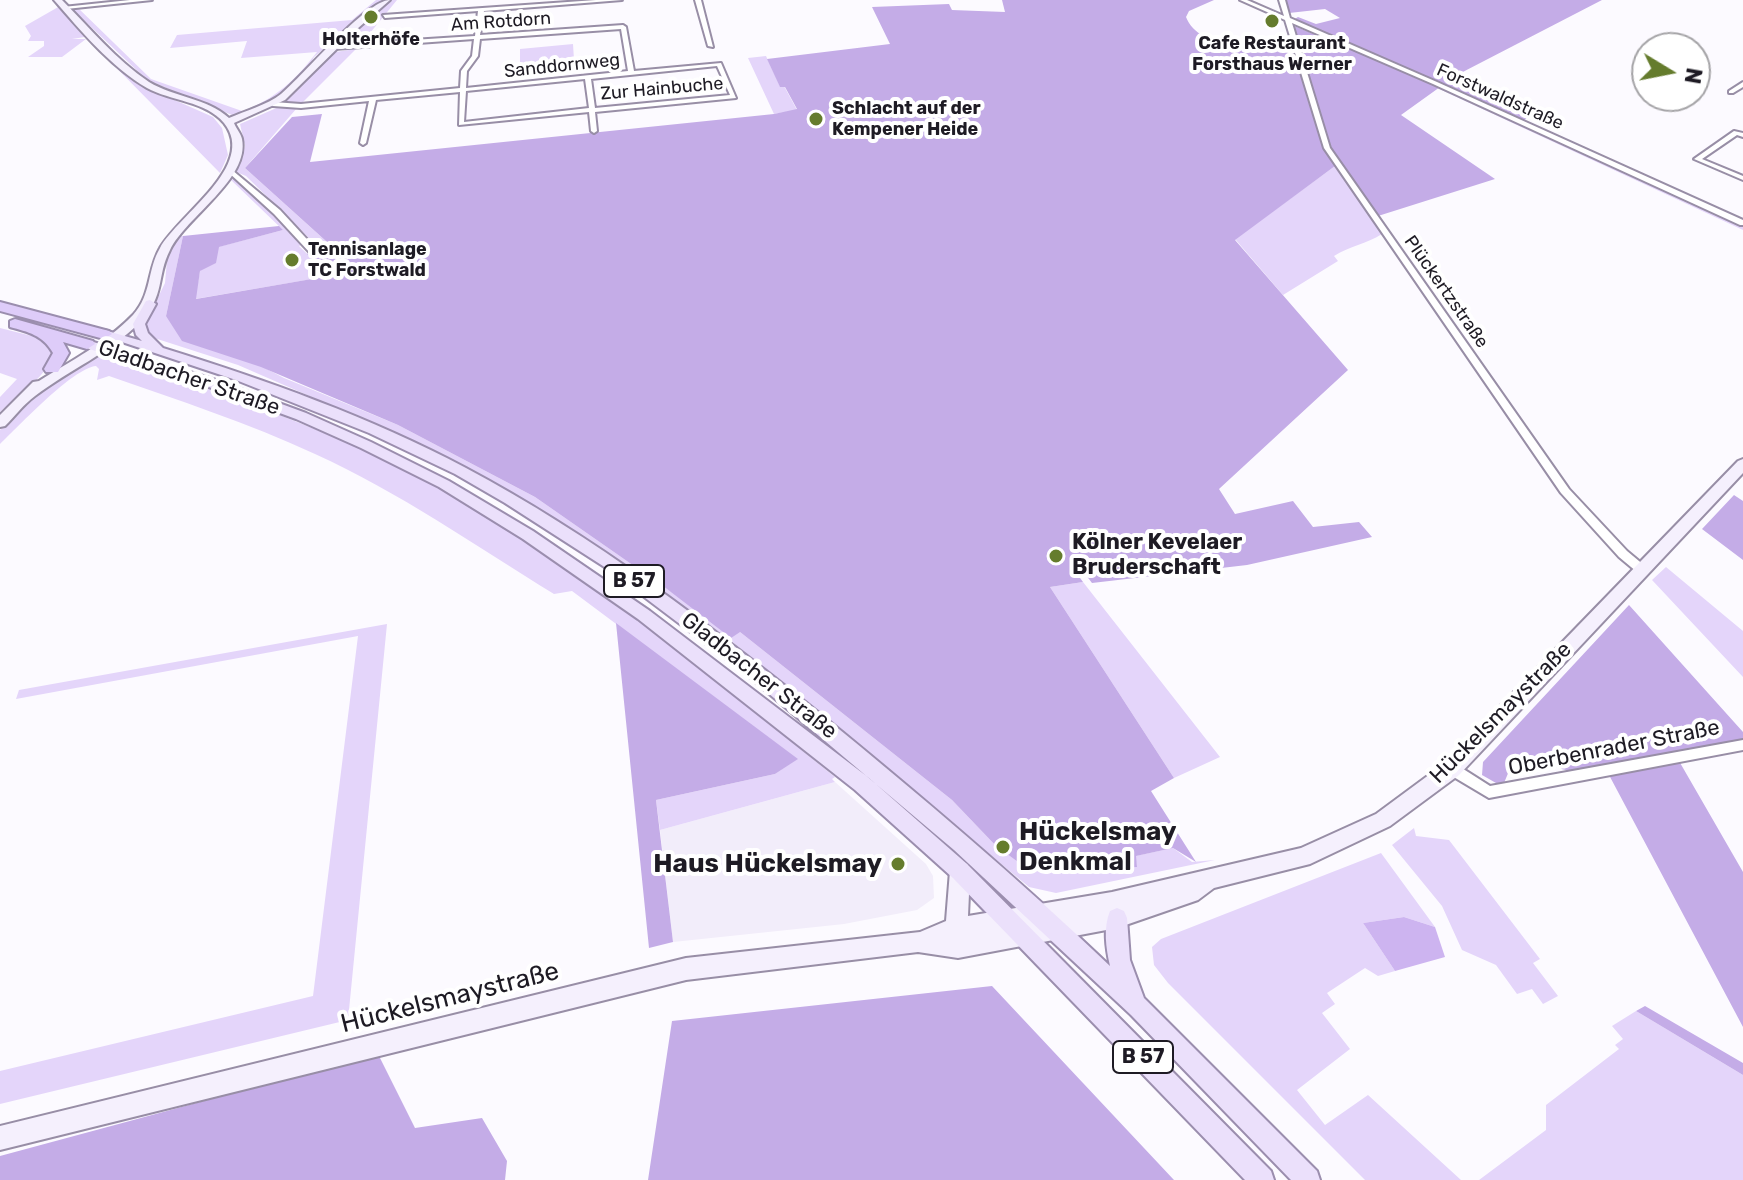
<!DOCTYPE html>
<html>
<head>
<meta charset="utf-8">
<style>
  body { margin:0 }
  #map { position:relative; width:1743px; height:1180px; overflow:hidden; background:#fcfaff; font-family:Rubik,sans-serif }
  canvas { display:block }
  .north { position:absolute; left:1631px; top:32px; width:80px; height:80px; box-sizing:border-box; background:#fff; border:2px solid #a5a4a7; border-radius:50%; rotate:100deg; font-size:22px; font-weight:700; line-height:32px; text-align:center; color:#1e1b24 }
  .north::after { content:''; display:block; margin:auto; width:28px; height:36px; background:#657c2d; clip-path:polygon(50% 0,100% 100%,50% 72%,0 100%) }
</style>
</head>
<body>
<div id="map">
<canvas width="1743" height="1180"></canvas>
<div class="north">N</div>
</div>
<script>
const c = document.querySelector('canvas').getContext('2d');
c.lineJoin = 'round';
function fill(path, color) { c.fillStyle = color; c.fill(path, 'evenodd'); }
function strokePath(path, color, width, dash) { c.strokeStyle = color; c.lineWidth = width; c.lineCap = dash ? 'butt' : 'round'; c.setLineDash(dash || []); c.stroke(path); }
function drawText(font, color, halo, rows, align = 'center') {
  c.font = font + ' Rubik,sans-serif'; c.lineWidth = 8; c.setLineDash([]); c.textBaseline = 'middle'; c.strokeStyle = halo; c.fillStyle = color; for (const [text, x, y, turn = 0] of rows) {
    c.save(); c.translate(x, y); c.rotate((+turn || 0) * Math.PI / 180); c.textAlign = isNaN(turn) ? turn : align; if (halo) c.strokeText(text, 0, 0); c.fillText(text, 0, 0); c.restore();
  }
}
fill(new Path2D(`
  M835,782l91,82 7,12 1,22 -17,12 -73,14 -171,18 -13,-112z`), '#f2edfa');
fill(new Path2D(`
  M376,0h6l-68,57 -9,17 -22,18 -24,14 -27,9 -85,-35 -76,-72 5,-2 75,73 91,32c33,-11 55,-33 75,-59l-76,6 6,-17 -77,7 7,-13 175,-15z
  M389,0h8l-36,44 -15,-1 -1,-3z
  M60,6l31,30 -19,3h14l-24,18h-34l16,-11v-5h-16l3,-5 -6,-10z
  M88,39h6l58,51 61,27 9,11 6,27 -8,18z
  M573,44l1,16 -54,7v-18z
  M356,49l-55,55 -16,-1 -2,-3 52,-48z
  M766,56l14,30h4l13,24 -23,4 -26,-56z
  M1439,87l304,139v4l-306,-142z
  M281,106l16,2 -52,60 83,75 -10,4 -72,-71 -12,-5 11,-25 -5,-22z
  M1335,166l47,68c-16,10 -32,12 -48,22l4,5 -55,34 -48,-56z
  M236,178l68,66 -5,2 31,30 -135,23 5,-28 18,-24 65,-17 -52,-50 -53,56h5l-17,80 118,62 114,47 137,72 132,92 73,43 212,168 44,46 22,16 119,5 -2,-11 38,-8 19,14 23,-2 -159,33 -27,-6 -300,-248 -131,-91 -77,-49 -99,-54 -184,-80 -90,-29 -5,-8 22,-45 3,-34 59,-68z
  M0,328l44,11 12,9 -5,4c2,21 -36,46 -51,60v-15l17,-18 -17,-6z
  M102,355l16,2c109,37 219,75 320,131 143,79 271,186 397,289l-3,2 3,3 -175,48 -4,-30 119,-26 22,-15 -225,-168 -18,3c-78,-48 -155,-102 -239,-140 -67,-31 -137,-54 -206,-78l-12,4 2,-11 -3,-3c-23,2 -77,60 -96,78v-14c28,-29 64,-64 102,-75z
  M1666,567l77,64v46l-91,-97z
  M1083,582l137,175 -46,21 -124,-191z
  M387,624l-39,396 -348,84v-33l313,-75 45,-360 -342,63 3,-9z
  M1414,828l2,8 33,4 91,119 -7,4 25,33 -15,8 -11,-15 -15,5 -21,-29 -34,-15 -20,-44 -50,-61z
  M1381,853l54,74 -31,-10 -41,6 32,48 -17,5 -13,-8 -38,25 8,11 -13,9 28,36 -53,41 28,35 43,-30 93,85h-96l-197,-197 -14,-18 -2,-18 9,-8z
  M1636,1011l107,64v105h-264l67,-50v-25l73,-56 -4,-4 8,-6 -11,-13z`), '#e4d5fa');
fill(new Path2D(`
  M1002,0h212l-25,11 -3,6c13,34 79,33 109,34l28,93 12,22 -100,74 113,130 -129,119 16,25 58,-13 20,26 46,-5 13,15 -125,28 -155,18 -10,-13 -7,1 8,11 -33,5 124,191 -23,13 45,71 -23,-14 -37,8 1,11 -53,2 -66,-7 -22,-16 -44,-46 -212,-168 -9,6 -64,-49 -132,-92 -137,-72 -137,-58 -79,-26 -16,-25 17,-80 96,-10 4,4 -64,17 -3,16 -16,8 -4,28 133,-23 -22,-22 20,-12 -82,-74 47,-51 30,-3 -12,48 464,-48 23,-5 -12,-22h-5l-13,-28 123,-15 -18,-37 77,-3 3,6 53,2z
  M1285,0h317l-147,76 79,38 -10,6 -231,-100 5,-3 18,7 24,-6 -15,-9 -36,4z
  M1292,25l148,62 -39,28 94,64 -117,37 -46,-66z
  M1734,495l9,6v59l-41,-31z
  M1629,605l114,127v7l-173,32 -38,-9 -14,1 -9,8 -5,12h-8l-14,-8 1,-13z
  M616,623l182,136 -23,15 -119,26 17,142 -24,6z
  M1679,761l64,111v155l-134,-252z
  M992,986l182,194h-526l24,-159z
  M1645,1006l98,57v12l-107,-64z
  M378,1054l37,74 67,-10 25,43 -2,19h-505v-24z`), '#c4ace7');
fill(new Path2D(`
  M1404,917l31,10 10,30 -50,14 -32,-48z`), '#cdb4f0');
const street = new Path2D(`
  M130,0h22l-86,9 -3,-2z
  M596,0h26l-138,11 -4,24 143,-10 3,2 8,44 87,-8 15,35 -141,14 2,19 -3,2 -3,-2 -2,-19 -130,13 1,-33 -84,8 -10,43 -3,2 -3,-2 9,-42 -68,7 -28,-2 -3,-2 3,-2 28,2 159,-16 1,-17 11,-15 2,-17 -140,10 -3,-2 3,-2 141,-9 3,-25 -93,7 -2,-3zM621,29l7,42 -162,17 1,-17 11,-15 2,-17zM717,66l13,29 -135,13 -4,-29zM585,79l4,29 -125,14 2,-31z
  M695,0h6l12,47 -5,-1z
  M1240,0h7l37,16 -5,-16h6l5,18 147,64 306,138v5h-3l-307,-141 -141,-61 38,125 239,341 58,62 18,15 1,3 -1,3h-8l-18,-15 -58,-64 -237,-345 -39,-128z
  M1743,82v5l-10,6h-4v-2z
  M1734,131l9,2v4l-6,-2 -35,24 41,17v4l-49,-21z
  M228,170h4l48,40 37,40v4h-6l-37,-40 -46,-42z
  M1743,740v10l-254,48 -42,-25 -1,-4 1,-4 5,-2 5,2 33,21z`);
const secondary = new Path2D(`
  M54,0h8c28,28 54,60 87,82 25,15 58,16 80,36 16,-7 38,-13 52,-24 22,-18 85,-94 109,-94l-33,29 -72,71 -51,23c2,5 7,11 8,16 8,40 -56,78 -72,111 -14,27 -4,45 -30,72 -30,31 -71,48 -105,74 -11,8 -20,20 -30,30l-5,1v-12l33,-33 6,-1c32,-20 68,-39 94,-66 19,-21 14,-45 27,-67 18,-33 98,-83 64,-125 -18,-22 -54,-22 -77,-35 -36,-21 -66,-57 -93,-88z
  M1743,459v14l-284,302 -69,51 -80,38 -96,24 -16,12 -81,28 -159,30 -40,-6 -232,28 -686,170v-24l686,-168 234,-26 26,-11 4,-50 3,-7 7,-2 7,2 3,7 -2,45 144,-24 189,-44 75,-34 69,-51 293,-302z`);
const primary = new Path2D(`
  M150,300l6,4 -11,20 3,9 15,15c103,32 207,69 303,120 128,68 244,157 357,248 98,80 195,162 287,250 -4,-18 -7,-38 0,-55l7,-3 7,3 3,7 3,42 14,38 173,173 3,9h-29l-160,-165 -177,-165 -212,-179 -139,-105 -98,-63 -50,-29 -86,-41 -133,-53 -138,-46 6,-4 38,11 -6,-6 -3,-11 13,-23z
  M87,340l132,41 87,32 65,29 78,39 84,50 117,80 219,167 98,86 304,307 3,9h-29l-292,-302 -98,-88 -217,-171 -115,-80 -84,-52 -78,-39 -65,-29 -87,-32 -126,-40 -2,-3z`);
const highway = new Path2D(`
  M0,302l109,29 3,3 -8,5 -104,-28z
  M15,319l78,22 2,3 -8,5 -24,-7 6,11 -11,19h-12l-2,-3 9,-16c-10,-18 -25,-21 -43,-26v-6z`);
strokePath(street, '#988ea6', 4);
strokePath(secondary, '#988ea6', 4);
strokePath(primary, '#9b8eae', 4);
strokePath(highway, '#9b8eae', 4);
fill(street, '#fff');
fill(secondary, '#f5f0fd');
fill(primary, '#ebe0fb');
fill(highway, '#deccf9');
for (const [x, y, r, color] of [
  [371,17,8,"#657c2d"],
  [1272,21,8,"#657c2d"],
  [816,119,8,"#657c2d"],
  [292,260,8,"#657c2d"],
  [1056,556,8,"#657c2d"],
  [1003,847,8,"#657c2d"],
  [898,864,8,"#657c2d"]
]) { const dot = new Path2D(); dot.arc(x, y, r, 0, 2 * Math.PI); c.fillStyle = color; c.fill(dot); strokePath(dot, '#fff', 3); }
drawText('18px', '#1e1b24', '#fff', [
  ["Am Rotdorn",501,22,-4],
  ["Sanddornweg",562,66,-6],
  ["Zur Hainbuche",662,89,-5],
  ["Forstwaldstraße",1500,97,24],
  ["Plückertzstraße",1446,292,55]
]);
drawText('bold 18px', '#1e1b24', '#fff', [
  ["Holterhöfe",371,40],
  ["Cafe Restaurant",1272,44],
  ["Forsthaus Werner",1272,65],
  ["Schlacht auf der",832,109,"left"],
  ["Kempener Heide",832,130,"left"],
  ["Tennisanlage",308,250,"left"],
  ["TC Forstwald",308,271,"left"]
]);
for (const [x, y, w] of [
  [634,581,60],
  [1143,1057,60]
]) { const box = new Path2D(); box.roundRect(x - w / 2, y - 16, w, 32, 6); c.fillStyle = '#fff'; c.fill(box); strokePath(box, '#1e1b24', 2); }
drawText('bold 20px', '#1e1b24', null, [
  ["B 57",634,581],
  ["B 57",1143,1057]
]);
drawText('22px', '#1e1b24', '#fff', [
  ["Gladbacher Straße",189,378,19],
  ["Gladbacher Straße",759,676,38],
  ["Hückelsmaystraße",1501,713,-45],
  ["Oberbenrader Straße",1614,748,-11]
]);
drawText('bold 22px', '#1e1b24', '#fff', [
  ["Kölner Kevelaer",1072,543],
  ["Bruderschaft",1072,568]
], 'left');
drawText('bold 26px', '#1e1b24', '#fff', [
  ["Hückelsmay",1019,832],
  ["Denkmal",1019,862],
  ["Haus Hückelsmay",882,864,"right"]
], 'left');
drawText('26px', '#1e1b24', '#fff', [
  ["Hückelsmaystraße",450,998,-14]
]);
</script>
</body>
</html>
